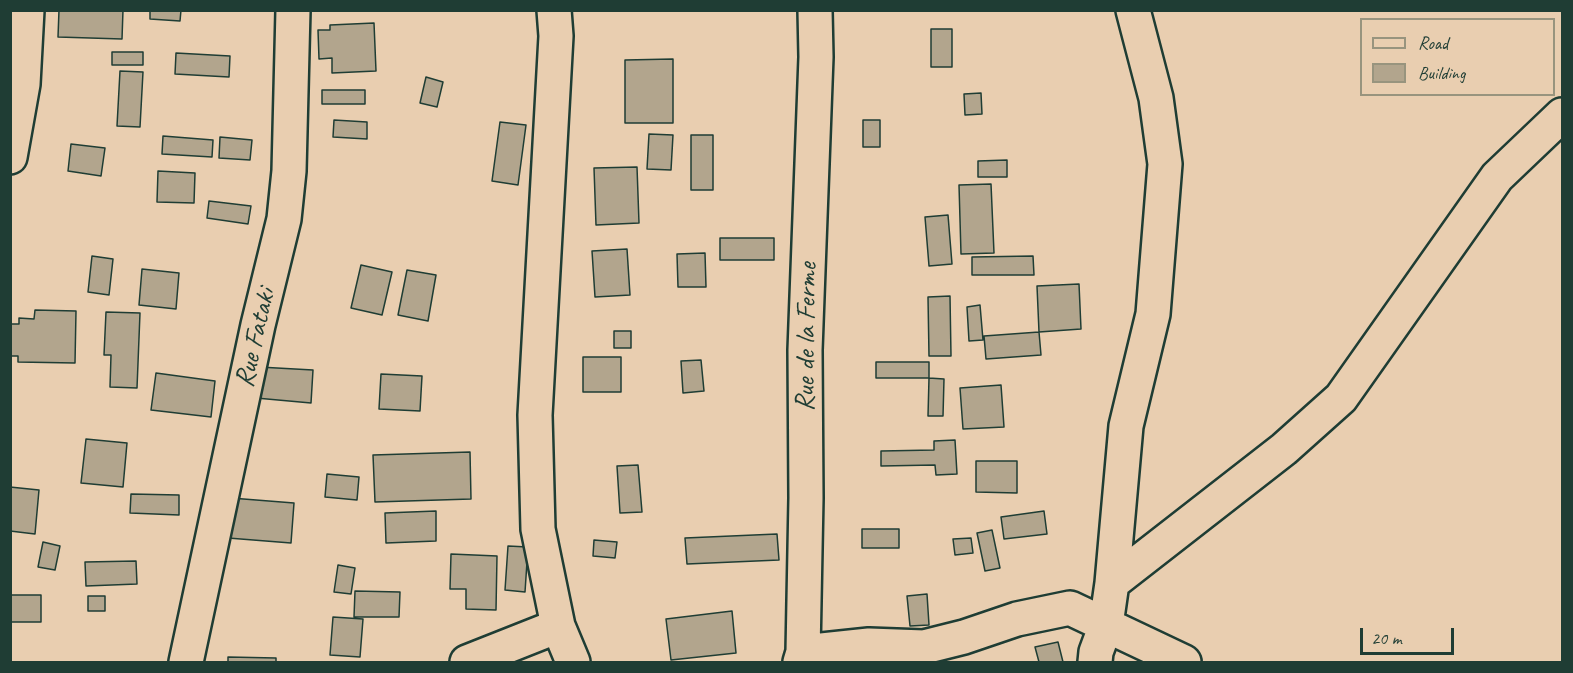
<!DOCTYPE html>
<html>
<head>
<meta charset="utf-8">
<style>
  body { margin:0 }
  #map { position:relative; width:1573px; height:673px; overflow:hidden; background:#e9ceb0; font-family:Caveat,sans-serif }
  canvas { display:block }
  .frame { position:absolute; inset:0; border:12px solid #1f3d34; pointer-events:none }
  .legend { position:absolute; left:1360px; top:18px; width:195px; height:78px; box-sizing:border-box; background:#e9ceb0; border:2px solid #98947e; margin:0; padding:8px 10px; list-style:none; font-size:18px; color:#1f3d34 }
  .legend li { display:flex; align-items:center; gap:12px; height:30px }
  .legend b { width:30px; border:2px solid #98947e }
  .scale { position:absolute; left:1360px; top:628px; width:94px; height:27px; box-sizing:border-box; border:3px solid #1f3d34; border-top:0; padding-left:8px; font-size:18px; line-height:21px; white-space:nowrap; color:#1f3d34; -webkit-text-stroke:4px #e9ceb0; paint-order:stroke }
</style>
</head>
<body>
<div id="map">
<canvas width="1573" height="673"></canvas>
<div class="frame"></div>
<ul class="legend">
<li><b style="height:8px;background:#e9ceb0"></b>Road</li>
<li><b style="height:16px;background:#b2a58d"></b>Building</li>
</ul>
<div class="scale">20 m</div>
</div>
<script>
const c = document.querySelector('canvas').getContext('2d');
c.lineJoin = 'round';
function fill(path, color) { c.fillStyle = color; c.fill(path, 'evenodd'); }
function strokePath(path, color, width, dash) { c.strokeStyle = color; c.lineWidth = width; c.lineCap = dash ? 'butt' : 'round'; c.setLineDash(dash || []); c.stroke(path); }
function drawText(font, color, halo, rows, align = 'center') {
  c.font = font + ' Caveat,sans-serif'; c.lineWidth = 4.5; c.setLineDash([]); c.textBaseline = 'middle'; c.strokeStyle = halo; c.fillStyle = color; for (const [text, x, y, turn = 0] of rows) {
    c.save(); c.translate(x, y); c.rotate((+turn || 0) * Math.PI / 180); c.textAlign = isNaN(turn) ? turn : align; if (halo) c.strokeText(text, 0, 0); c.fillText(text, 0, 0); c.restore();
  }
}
const building = new Path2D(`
  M59,10h64l-1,29 -64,-2z
  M150,10h31l-1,11 -30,-2z
  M374,23l2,48 -44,2v-15l-13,1 -1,-29h12v-5z
  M931,29h21v38h-21z
  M112,52h31v13h-31z
  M176,53l54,3 -1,21 -54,-3z
  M673,59v64h-48v-63z
  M120,71l23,1 -3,55 -23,-1z
  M426,77l17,5 -6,25 -17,-4z
  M322,90h43v14h-43z
  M981,93l1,21 -17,1 -1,-21z
  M334,120l33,2v17l-34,-2z
  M863,120h17v27h-17z
  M500,122l26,3 -8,60 -26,-4z
  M649,134l24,1 -2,35 -24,-1z
  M691,135h22v55h-22z
  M163,136l50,4 -1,17 -50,-3z
  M220,137l32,3 -2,20 -31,-2z
  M71,144l34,4 -4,28 -33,-5z
  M1007,160v17h-29v-16z
  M637,167l2,56 -43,2 -2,-57z
  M158,171l37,2 -1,30 -37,-1z
  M991,184l3,69 -33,1 -2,-69z
  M209,201l42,5 -3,18 -41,-6z
  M948,215l4,49 -23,2 -4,-49z
  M720,238h54v22h-54z
  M627,249l3,46 -35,2 -3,-46z
  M705,253l1,34h-28l-1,-33z
  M92,256l21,3 -4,36 -21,-3z
  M1033,256l1,19h-62v-18z
  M361,265l31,7 -10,43 -31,-7z
  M142,269l37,4 -3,36 -37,-4z
  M407,270l29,5 -8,46 -30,-6z
  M1079,284l2,45 -42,3 -2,-46z
  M950,296l1,60h-22l-1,-59z
  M980,305l3,35 -14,1 -2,-34z
  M35,310l41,1 -1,52 -57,-1v-6h-8v-32h9v-6l15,1z
  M106,312l34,1 -3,75 -27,-1 1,-32h-7z
  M614,331h17v17h-17z
  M1039,332l2,23 -55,4 -2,-23z
  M583,357h38v35h-38z
  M701,360l3,31 -21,2 -2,-32z
  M876,362h53v16h-53z
  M259,367l54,3 -2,33 -55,-5z
  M156,373l59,8 -4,36 -60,-7z
  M381,374l41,2 -2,35 -41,-2z
  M929,378l15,1 -1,37h-15z
  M1001,385l3,42 -41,2 -3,-41z
  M86,439l41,4 -4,44 -42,-4z
  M955,440l2,34 -21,1 -1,-10 -54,1v-15l53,-1v-9z
  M470,452l1,47 -96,3 -2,-47z
  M976,461h41v32l-41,-1z
  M638,465l4,47 -22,1 -3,-47z
  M327,474l32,3 -2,23 -32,-3z
  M10,487l29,3 -4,44 -25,-3z
  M131,494l48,1v20l-49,-2z
  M231,498l63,5 -3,40 -63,-5z
  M436,511v30l-50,2 -1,-30z
  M1044,511l3,23 -43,5 -3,-22z
  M862,529h37v19h-37z
  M992,530l8,38 -15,3 -8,-38z
  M777,534l2,26 -92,4 -2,-26z
  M971,538l2,15 -18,2 -2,-16z
  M594,540l23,2 -2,16 -22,-2z
  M43,542l17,4 -5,24 -17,-3z
  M508,546l20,1 -3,45 -20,-2z
  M451,554l46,2 -1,54 -30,-1v-20h-16z
  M136,561l1,23 -51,2 -1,-24z
  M338,565l17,3 -4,26 -17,-2z
  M355,591l45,1 -1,25h-45z
  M927,594l2,31 -19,1 -3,-30z
  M10,595h31v27h-31z
  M88,596h17v15h-17z
  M732,611l4,42 -65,7 -5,-41z
  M333,617l30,2 -3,38 -30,-2z
  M1058,642l5,20h-24l-4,-15z
  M228,657l48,1v4h-48z`);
fill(building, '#b2a58d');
strokePath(building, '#1f3d34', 1.5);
const minor = new Path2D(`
  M554,10l2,26 -21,379 3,114 20,97 15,36
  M10,157l13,-73 4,-74
  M1112,583l172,-134 57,-51 156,-221 65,-62
  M803,652l66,-7 55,2 40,-10 53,-18 53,-11 114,54
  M186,662l72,-337 26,-106 5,-48 4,-161
  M467,662l91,-36
  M800,662l3,-10 3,-154 -1,-148 11,-293 -1,-47
  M1095,662l1,-10 10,-27 6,-42 14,-157 27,-112 12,-150 -9,-66 -23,-88`);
strokePath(minor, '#1f3d34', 38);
strokePath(minor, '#e9ceb0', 33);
drawText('28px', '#1f3d34', '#e9ceb0', [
  ["Rue de la Ferme",807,337,-89],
  ["Rue Fataki",256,338,-77]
]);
</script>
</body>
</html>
